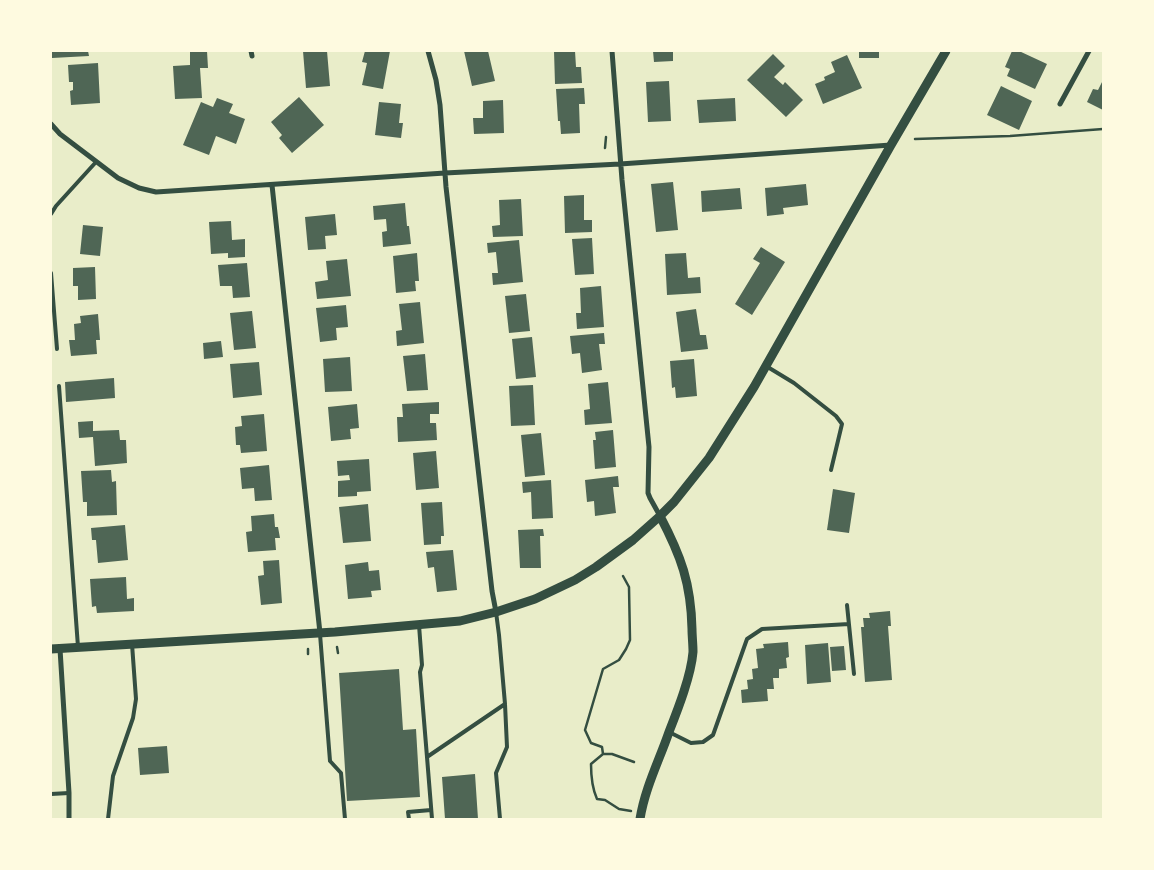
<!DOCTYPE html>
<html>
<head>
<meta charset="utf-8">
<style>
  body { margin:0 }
  #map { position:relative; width:1154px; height:870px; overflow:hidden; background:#e9edc9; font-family:"Sofia Sans Condensed",sans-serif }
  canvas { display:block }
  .frame { position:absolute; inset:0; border:52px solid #fefae0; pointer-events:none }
</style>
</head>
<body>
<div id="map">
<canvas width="1154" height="870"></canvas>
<div class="frame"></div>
</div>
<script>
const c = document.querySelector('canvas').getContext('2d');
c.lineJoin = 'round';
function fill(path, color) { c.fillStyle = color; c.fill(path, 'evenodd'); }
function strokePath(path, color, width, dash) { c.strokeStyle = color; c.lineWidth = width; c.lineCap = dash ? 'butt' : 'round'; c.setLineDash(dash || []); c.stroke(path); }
fill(new Path2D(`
  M52,51h36l1,5 -37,2z
  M207,51l1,17h-8l2,30 -27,1 -2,-33 17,-1v-13z
  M303,51h24l3,35 -24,2z
  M365,51h25l-7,38 -21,-4 5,-22 -5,-1z
  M464,51h24l7,30 -23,5z
  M554,51h21l1,16h5l1,16 -27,1z
  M653,51h20v10l-19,1z
  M859,51h20v7h-20z
  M1012,51h7l28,13 -12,25 -28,-13 3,-7 -5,-2z
  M773,54l12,12 -11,11 9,8 2,-3 18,18 -17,17 -39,-37z
  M847,55l15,33 -39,16 -8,-20 10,-4 -1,-3 11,-5 -4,-10z
  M98,63l2,40 -29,2 -1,-14 3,-1v-8h-4l-1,-17z
  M1103,80v30l-16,-8 6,-13 5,1z
  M669,81l2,40 -23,1 -2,-40z
  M1001,86l31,15 -13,29 -32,-15z
  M584,88l1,16h-6l1,29 -19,1 -1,-13h-2l-2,-32z
  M299,97l25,28 -32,28 -13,-15 3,-3 -11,-13z
  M217,98l16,6 -4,9 16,6 -9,25 -20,-8 -7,19 -26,-10 18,-43 12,5z
  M735,98l1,23 -37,2 -2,-23z
  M503,100l1,33 -30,1 -1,-16h10v-17z
  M379,102l22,2 -2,19h4l-2,15 -26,-3z
  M673,182l5,48 -22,2 -5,-48z
  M806,184l2,21 -25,3 1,6 -17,2 -2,-28z
  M740,188l2,21 -40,3 -1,-21z
  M584,195v25h8v12l-27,1 -1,-37z
  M521,199l2,37 -30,1 -1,-11 8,-1 -1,-25z
  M405,203l2,23h2l2,18 -28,3 -1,-15 5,-1 -1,-12 -12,1 -1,-14z
  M335,214l2,21 -12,1 1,13 -18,1 -3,-33z
  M231,221l1,19 13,-1v18l-17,1v-5l-17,1 -2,-32z
  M83,225l20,2 -3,29 -20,-2z
  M592,238l2,36 -19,1 -3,-36z
  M519,240l4,42 -30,3 -1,-12h6l-2,-21 -8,1 -1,-10z
  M761,247l24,15 -33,53 -17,-11 25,-41 -7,-4z
  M417,253l2,28h-4l1,10 -20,2 -3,-37z
  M686,253l2,25 12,-1 1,16 -34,2 -2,-41z
  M347,259l4,37 -34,3 -2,-17 13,-2 -2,-19z
  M247,263l3,34 -17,1 -1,-12h-12l-2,-21z
  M95,267l1,32 -18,1v-14h-5v-18z
  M601,286l3,41 -27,2 -1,-16h5l-1,-25z
  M526,294l4,37 -21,2 -4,-37z
  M420,302l4,41 -27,3 -1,-15 6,-1 -3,-26z
  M346,305l2,22 -12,1 1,12 -17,2 -4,-34z
  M696,309l4,26h6l2,14 -27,3 -5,-40z
  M252,311l4,37 -22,2 -4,-37z
  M98,314l2,26h-4l1,14 -26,2 -2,-16h6l-1,-16 7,-1 -1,-7z
  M604,333l1,11h-6l3,26 -20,3 -2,-20 -8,1 -2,-18z
  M532,337l4,40 -20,2 -4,-40z
  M221,341l2,16 -19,2 -1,-16z
  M425,354l3,36 -21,1 -4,-35z
  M350,357l2,34 -27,1 -2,-33z
  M694,359l3,37 -21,2 -1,-11 -3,1 -2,-27z
  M259,362l3,33 -29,3 -3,-34z
  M114,378l1,20 -49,4 -1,-20z
  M608,382l4,41 -27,2 -1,-15 6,-1 -2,-25z
  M533,385l2,40 -24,1 -2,-40z
  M439,402v12h-9v9h6l1,17 -39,2 -1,-25h6l-1,-13z
  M357,404l2,24 -9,1 1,10 -20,2 -3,-34z
  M264,414l3,37 -26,2 -1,-8h-4l-1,-18 7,-1 -1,-10z
  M93,421v10l26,-1 1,10h6l1,23 -32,3 -2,-29 -14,1 -1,-16z
  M613,430l3,37 -21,2 -2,-29h3l-1,-8z
  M541,433l4,42 -20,2 -4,-42z
  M436,451l3,37 -23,2 -3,-37z
  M369,459l2,32 -14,1v4l-19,1v-16l12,-1 -1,-5 -11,1 -1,-15z
  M269,465l3,35 -17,1 -1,-13 -12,1 -2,-21z
  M111,470l1,12 4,-1 1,34 -30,1v-14h-4l-2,-31z
  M618,476l1,11h-6l3,26 -21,3 -1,-15 -7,1 -2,-22z
  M551,480l2,38 -21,1 -1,-27 -8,1 -1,-11z
  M833,489l22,4 -6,40 -22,-3z
  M442,502l2,34h-3v8l-17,1 -3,-42z
  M368,504l3,37 -28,2 -4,-36z
  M274,514l1,13h3l2,11h-5l1,12 -28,2 -2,-20 6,-1 -1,-15z
  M125,525l3,35 -30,3 -2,-23h-4l-1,-12z
  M543,529l1,7h-4l1,32h-21l-2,-38z
  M453,550l4,40 -20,2 -3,-25 -6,1 -2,-16z
  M279,560l3,43 -21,2 -3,-29 6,-1 -1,-14z
  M368,562l1,9 10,-1 2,20 -10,1 1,6 -24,2 -3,-34z
  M126,577l1,22 7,-1v13l-37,2 -1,-7 -4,1 -2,-28z
  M890,611l1,15h-3l4,54 -27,2 -4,-55h3l-1,-9h7l-1,-5z
  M788,642l1,15 -3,1 1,10 -8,1v9h-6l1,11h-7l1,12 -26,2 -1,-13 7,-1 -1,-9 6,-1 -1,-10 6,-1 -2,-19 8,-1 -1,-4z
  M828,643l3,39 -24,2 -2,-39z
  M844,646l2,24 -14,1 -2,-24z
  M399,669l4,61 13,-1 4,68 -73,4 -8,-128z
  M167,746l2,27 -29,2 -2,-27z
  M475,774l3,45h-33l-3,-42z`), '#4f6655');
strokePath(new Path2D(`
  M915,139l95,-3 93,-7
  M605,148l1,-11
  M623,576l6,11 1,53 -4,9 -7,11 -16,9 -18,61 6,13 11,4 1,7 -12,10c0,12 1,24 6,35l8,1 14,9 12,2
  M337,647l1,6
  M308,649v5
  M603,754h9l22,8`), '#344e41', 2.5);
strokePath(new Path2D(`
  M51,214l5,-8 40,-44
  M51,273l6,76
  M766,366l28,17 42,33 6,8 -11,46
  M59,386l19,261
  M847,605l7,69
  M496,612l3,23 6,69 2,43 -11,26 4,46
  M419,625l3,40 -2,7 7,85
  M320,634l10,127 11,12 4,46
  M669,732l22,11 12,-1 10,-7 34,-96 15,-10 87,-5
  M51,794l18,-1
  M108,819l5,-43 20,-58 3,-19 -4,-55
  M409,819l-1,-7 23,-2
  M432,819l-5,-62 78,-53`), '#344e41', 4);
strokePath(new Path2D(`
  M251,51l1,5
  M428,51l8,29 4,25 6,82 46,404 4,21
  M612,51l10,129 27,267 -1,46 2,5 10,18
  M1060,104l29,-53
  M51,124l9,10 58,44 21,10 17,4 289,-19 175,-9 271,-19
  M272,185l48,448
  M60,649l9,144v26`), '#344e41', 5);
strokePath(new Path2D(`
  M51,649l284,-17 125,-11 36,-9 39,-13 40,-19 21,-13 37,-27 27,-24 14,-14 35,-44 45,-71 137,-242 55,-94
  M640,819c5,-31 19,-58 29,-87 9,-23 22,-56 24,-80 0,-8 -1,-16 -1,-23 -1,-46 -11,-73 -32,-113`), '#344e41', 9);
</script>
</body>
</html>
